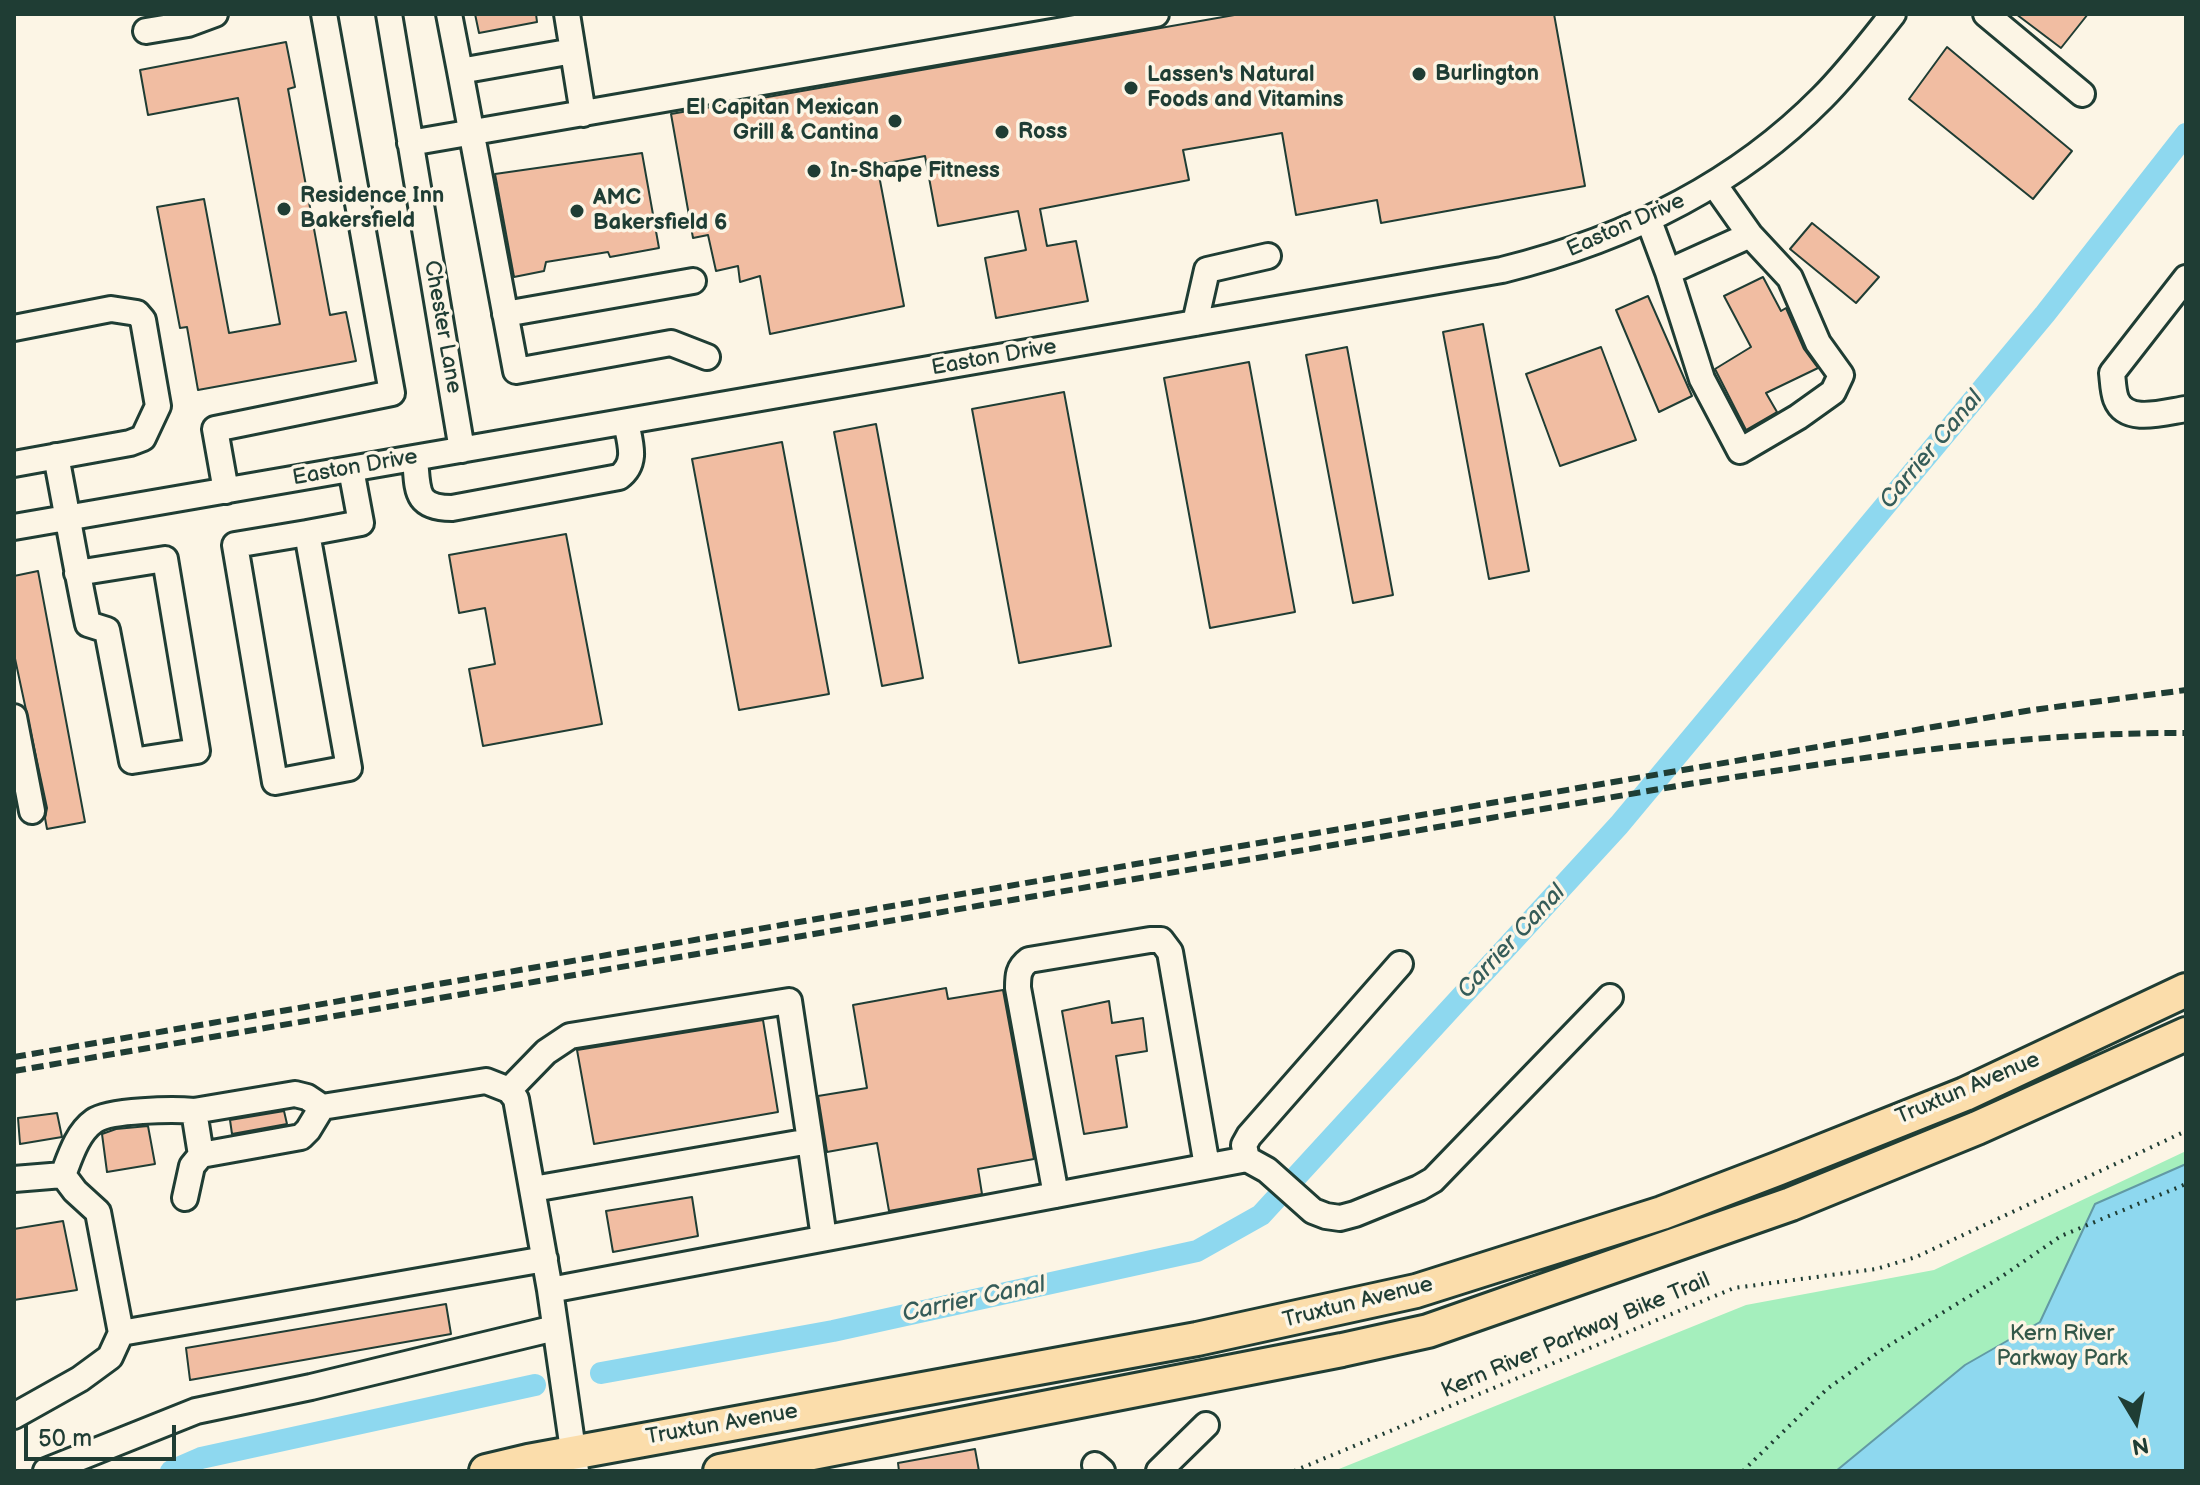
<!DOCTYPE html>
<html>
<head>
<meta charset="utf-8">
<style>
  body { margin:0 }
  #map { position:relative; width:2200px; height:1485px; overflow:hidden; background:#fcf5e5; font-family:"Balsamiq Sans",sans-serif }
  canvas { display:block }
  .frame { position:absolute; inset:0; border:16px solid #1f3d34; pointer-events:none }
  .north { position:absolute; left:2096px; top:1381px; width:80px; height:80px; -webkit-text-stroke:6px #fcf5e5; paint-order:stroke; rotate:170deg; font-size:22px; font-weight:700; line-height:32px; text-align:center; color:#1f3d34 }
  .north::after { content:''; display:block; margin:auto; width:28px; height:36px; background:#1f3d34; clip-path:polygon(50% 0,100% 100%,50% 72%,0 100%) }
  .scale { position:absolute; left:24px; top:1425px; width:152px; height:36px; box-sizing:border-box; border:4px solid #1f3d34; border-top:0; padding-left:10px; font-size:24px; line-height:28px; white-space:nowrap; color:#1f3d34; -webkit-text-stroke:6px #fcf5e5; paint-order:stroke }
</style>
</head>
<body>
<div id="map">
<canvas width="2200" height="1485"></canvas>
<div class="frame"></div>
<div class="north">N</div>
<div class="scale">50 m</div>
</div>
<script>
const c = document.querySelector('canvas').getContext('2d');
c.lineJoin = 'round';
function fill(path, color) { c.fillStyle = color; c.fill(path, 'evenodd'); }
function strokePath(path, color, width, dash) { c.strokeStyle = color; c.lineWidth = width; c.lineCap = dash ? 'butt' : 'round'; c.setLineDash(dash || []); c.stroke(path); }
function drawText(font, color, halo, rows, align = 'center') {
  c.font = font + ' "Balsamiq Sans",sans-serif'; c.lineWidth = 7; c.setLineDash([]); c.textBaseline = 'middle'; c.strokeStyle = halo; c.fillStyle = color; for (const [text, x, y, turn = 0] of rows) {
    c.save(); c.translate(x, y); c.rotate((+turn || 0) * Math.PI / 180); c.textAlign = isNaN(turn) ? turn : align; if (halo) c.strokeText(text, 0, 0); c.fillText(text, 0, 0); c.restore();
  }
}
fill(new Path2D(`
  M2186,1151v320h-852l412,-166 188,-35z`), '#a5efbd');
const water = new Path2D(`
  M2186,1164v307h-350l129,-106 75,-43 55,-118z`);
fill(water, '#8ed8ef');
strokePath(water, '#629aa4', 2);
strokePath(new Path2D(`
  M601,1373l232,-42 364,-80 64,-36 358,-390 426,-511 141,-180
  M171,1471l30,-13 334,-73`), '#8ed8ef', 22);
const building = new Path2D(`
  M475,14h61l1,8 -58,11z
  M1240,14h314l31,172 -204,37 -4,-23 -81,15 -14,-82 -99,17 6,30 -149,29 7,37 29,-5 12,60 -92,17 -11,-60 41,-8 -8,-39 -80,15 -13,-70 -48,9 27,141 -134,28 -10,-58 -20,6 -2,-16 -22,5 -8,-36 -15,3 -22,-124z
  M2016,14h72l-27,34z
  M286,42l9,45 -7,2 42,226 16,-3 10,49 -158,29 -11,-63 -7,1 -23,-121 47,-8 25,134 51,-9 -42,-226 -90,17 -8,-45z
  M1947,47l125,104 -39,48 -124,-100z
  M642,153l17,95 -49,9 -2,-5 -62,10 -2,9 -30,6 -19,-103z
  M1812,223l67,54 -23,26 -66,-54z
  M1763,277l18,34 5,-3 18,41 14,19 -52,25 11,19 -31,18 -31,-61 36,-22 -27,-51z
  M1648,296l44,100 -33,16 -43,-102z
  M1483,324l46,247 -40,8 -46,-247z
  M1347,347l46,248 -40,8 -47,-248z
  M1601,347l35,93 -76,26 -34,-92z
  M1249,362l46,250 -85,16 -46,-250z
  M1064,392l47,254 -92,17 -47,-254z
  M876,424l47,254 -41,8 -48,-254z
  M782,442l47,252 -90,16 -47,-251z
  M566,534l36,190 -119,22 -14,-77 26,-5 -10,-56 -26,5 -10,-58z
  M38,571l47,251 -38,7 -2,-11 2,-10 -33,-154v-78z
  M946,988l2,11 55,-9 31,169 -56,10 4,25 -93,17 -12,-68 -50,9 -9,-56 49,-8 -14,-83z
  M1109,1001l3,22 31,-5 4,33 -31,5 11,71 -43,7 -22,-123z
  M763,1020l15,92 -184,32 -17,-94z
  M284,1111l3,13 -55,10 -2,-14z
  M57,1113l5,24 -42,7 -2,-26z
  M148,1126l7,38 -48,8 -5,-38 14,-5z
  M692,1197l6,39 -85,16 -7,-41z
  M63,1221l14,69 -63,10v-71z
  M446,1304l5,30 -261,46 -4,-32z
  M975,1449l4,22h-80l-1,-8z`);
fill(building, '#f1bda2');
strokePath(building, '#1f3d34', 2);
const minor = new Path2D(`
  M389,14l73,436
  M449,14l11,57
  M567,14l16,100
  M1986,14l96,80
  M146,31l42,-7 27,-10
  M573,51l-113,20 56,300 155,-28 36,14
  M410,143l746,-129
  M1649,221l19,51 82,-37 -36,-51
  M1668,272l34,107 38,72 58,-34 35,-25 8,-17 -23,-32 -28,-65 -40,-43
  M2186,278l-74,95c1,8 1,18 4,26 10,26 49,13 70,10
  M505,314l188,-33
  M1195,323l12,-53 61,-14
  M14,328l97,-19 26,4 6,7 15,86 -15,32 -13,5 -116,21
  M56,456c11,56 20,112 32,168l19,6 25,131 65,-10 -32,-192 -88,14
  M415,458c3,32 -1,50 37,50l167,-31c19,-14 11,-34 7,-55
  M226,491l-11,-62 177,-36 -68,-379
  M14,527l1488,-257c121,-30 231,-82 320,-172 26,-26 48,-55 71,-84
  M307,533l-72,12 40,237 74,-14 -42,-235 54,-10 -10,-54
  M14,717l18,94
  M509,1090l37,-38 24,-16 219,-35 21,140
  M201,1155l-7,-44 101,-17 12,3 15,10 164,-26 23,9 7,9 34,191 26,181
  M1247,1159l-3,-14 5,-9 151,-172
  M63,1175c7,-18 14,-42 31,-54 15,-11 80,-12 100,-10
  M14,1179l49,-4 12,16 23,21 23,121 -11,24 -30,22 -66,37
  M533,1189l277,-48 14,97
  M1056,1195l-38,-207c0,-12 0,-20 11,-28l121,-20h11l9,12 37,214
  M185,1198l7,-32 9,-11 100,-18 7,-7 14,-23
  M550,1290l697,-131 20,11 46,41 13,5 14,2 15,-4 64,-26 14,-8 177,-183
  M121,1333l424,-74
  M1095,1465l7,6
  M46,1471l150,-60 115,-24 244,-59
  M1159,1471l47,-46`);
const major = new Path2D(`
  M486,1471l42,-10 669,-122 219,-48 246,-78 115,-44 188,-75 221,-104
  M720,1471l622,-121 86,-19 363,-127 186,-76 209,-94`);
strokePath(minor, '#1f3d34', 30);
strokePath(major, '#1f3d34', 38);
strokePath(new Path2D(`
  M1294,1471l440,-183 142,-19 40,-12 270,-126
  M1743,1471l84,-82 56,-40 118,-72 60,-41 125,-52`), '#1f3d34', 4, [2, 6]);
strokePath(minor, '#fcf5e5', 24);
strokePath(major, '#fbddab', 32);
strokePath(new Path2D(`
  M14,1057l2018,-347 154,-20
  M14,1071l1675,-287c165,-25 329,-52 497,-51`), '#1f3d34', 6, [12, 6]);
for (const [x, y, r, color] of [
  [1419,74,8,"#1f3d34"],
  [1131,88,8,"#1f3d34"],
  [895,121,8,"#1f3d34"],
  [1002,132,8,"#1f3d34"],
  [814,171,8,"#1f3d34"],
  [284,209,8,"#1f3d34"],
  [577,211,8,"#1f3d34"]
]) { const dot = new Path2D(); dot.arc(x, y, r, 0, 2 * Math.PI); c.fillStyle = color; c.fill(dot); strokePath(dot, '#fcf5e5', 3); }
drawText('bold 22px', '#1f3d34', '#fcf5e5', [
  ["Burlington",1435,74],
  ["Lassen's Natural",1147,75],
  ["Foods and Vitamins",1147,100],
  ["El Capitan Mexican",879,108,"right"],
  ["Grill & Cantina",879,133,"right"],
  ["Ross",1018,132],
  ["In-Shape Fitness",830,171],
  ["Residence Inn",300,196],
  ["Bakersfield",300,221],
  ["AMC",593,198],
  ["Bakersfield 6",593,223]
], 'left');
drawText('22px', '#1f3d34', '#fcf5e5', [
  ["Easton Drive",1626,226,-24],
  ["Chester Lane",442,327,80],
  ["Easton Drive",994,358,-10],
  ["Easton Drive",355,468,-10],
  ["Truxtun Avenue",1968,1089,-23],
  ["Truxtun Avenue",1358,1303,-14],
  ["Kern River Parkway Bike Trail",1576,1336,-23],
  ["Truxtun Avenue",722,1425,-10]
]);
drawText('22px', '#335849', '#fcf5e5', [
  ["Kern River",2062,1334],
  ["Parkway Park",2062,1359]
]);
drawText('italic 24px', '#355c59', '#fcf5e5', [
  ["Carrier Canal",1932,450,-50],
  ["Carrier Canal",1512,942,-47],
  ["Carrier Canal",974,1300,-12]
]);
</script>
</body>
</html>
